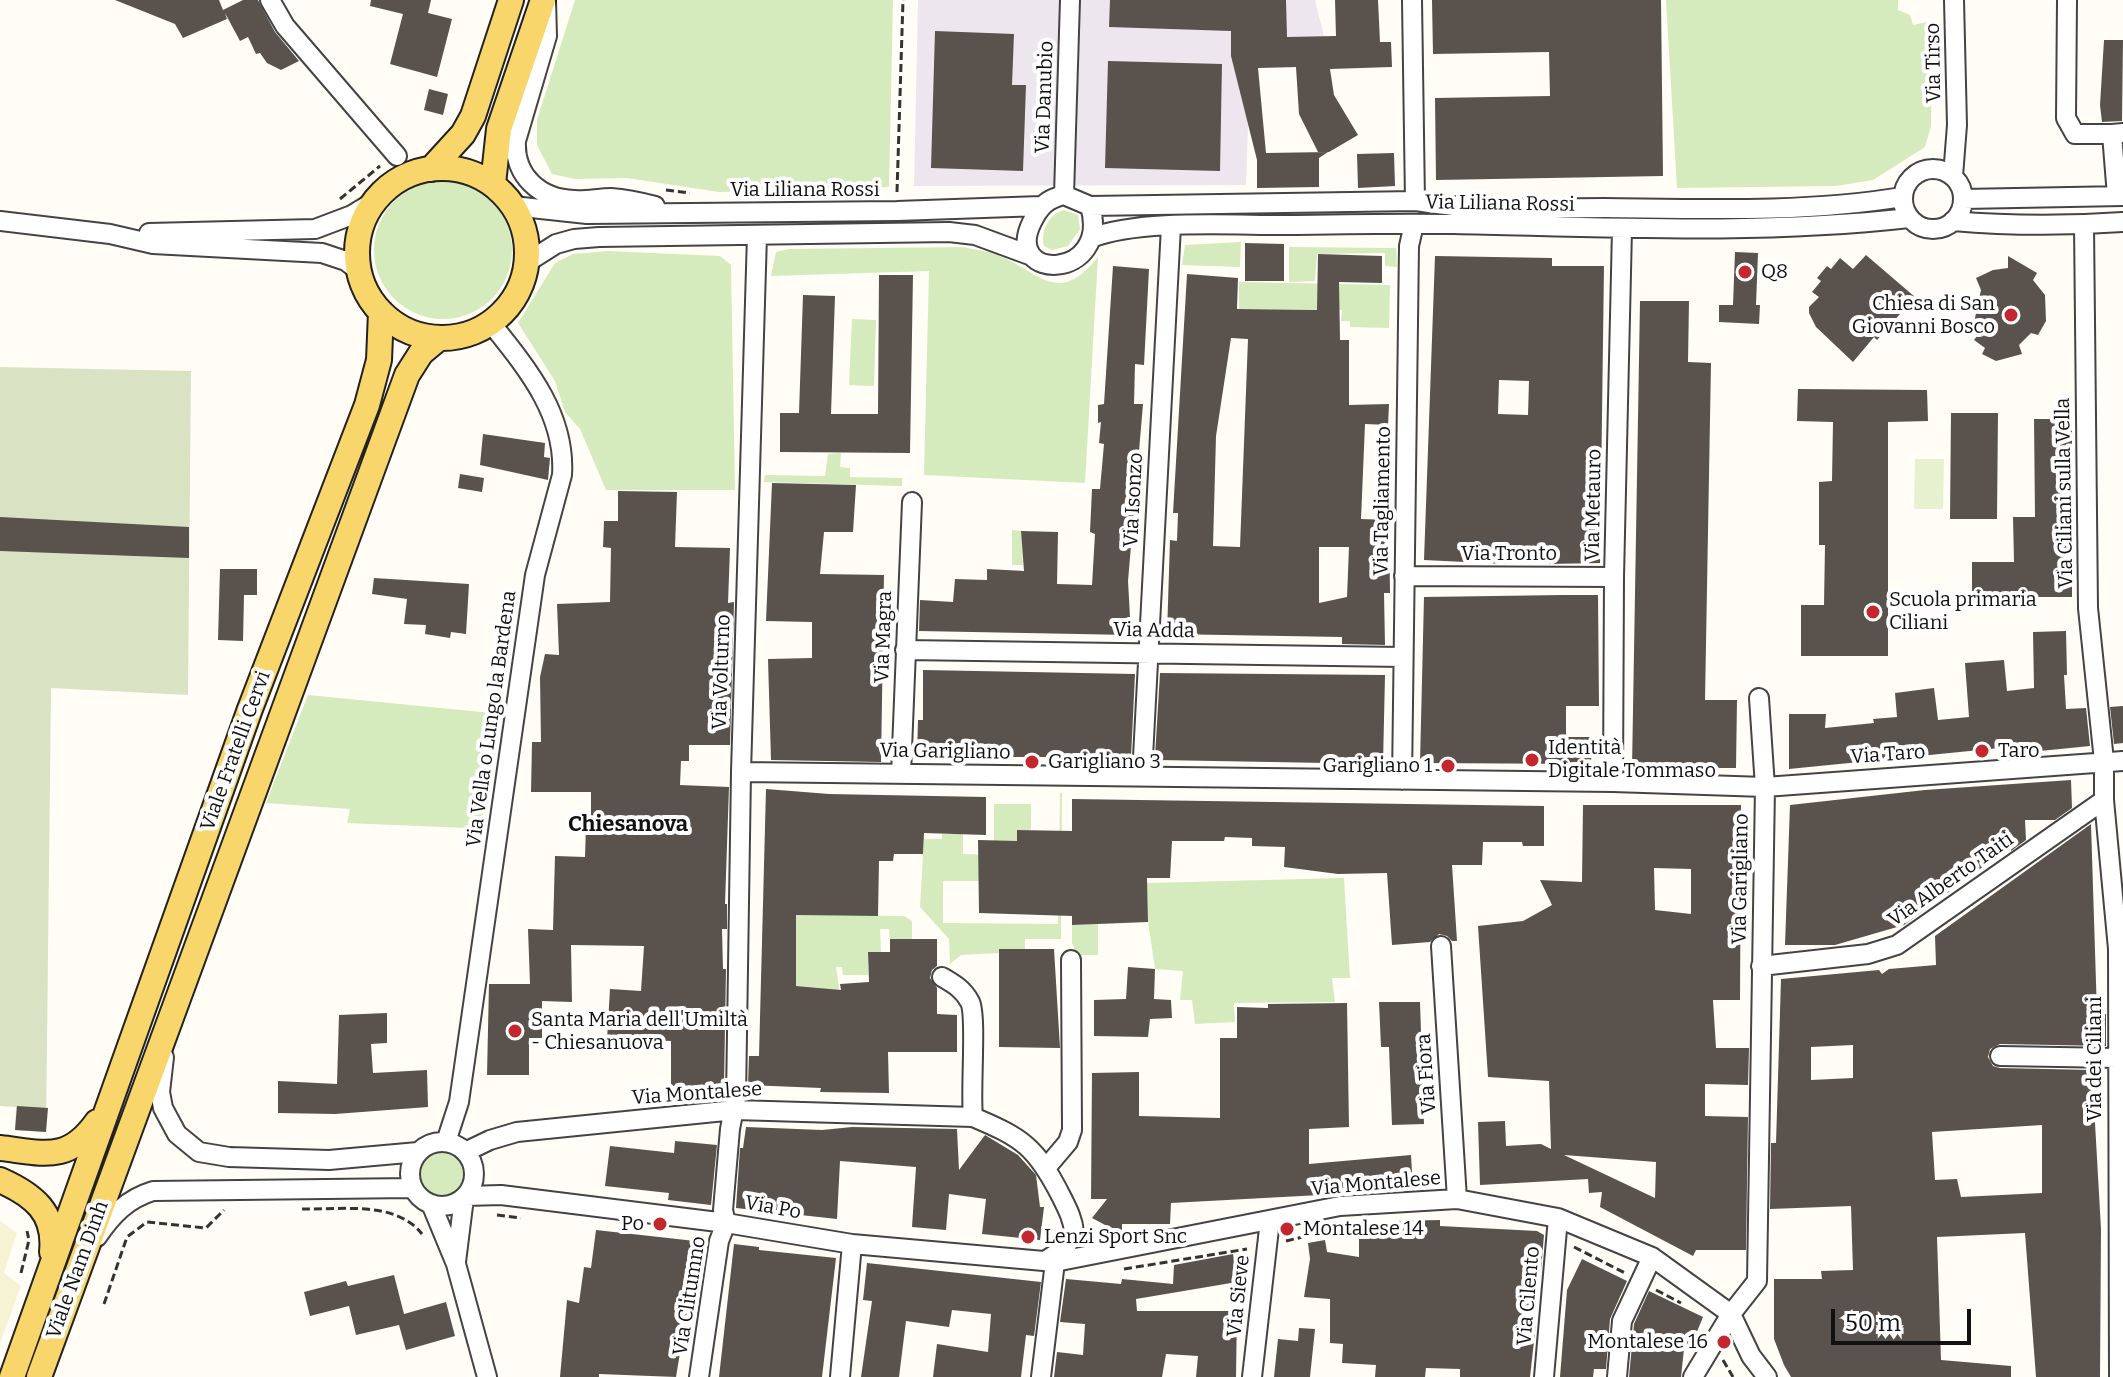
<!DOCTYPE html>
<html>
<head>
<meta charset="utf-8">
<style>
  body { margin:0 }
  #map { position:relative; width:2123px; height:1377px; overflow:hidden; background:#fffdf5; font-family:Bitter,serif }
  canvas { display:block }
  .scale { position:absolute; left:1831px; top:1309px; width:140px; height:36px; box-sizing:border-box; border:4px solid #111; border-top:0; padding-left:10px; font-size:24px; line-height:28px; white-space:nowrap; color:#111; -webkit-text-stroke:6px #fff; paint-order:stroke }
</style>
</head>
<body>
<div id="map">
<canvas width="2123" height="1377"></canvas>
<div class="scale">50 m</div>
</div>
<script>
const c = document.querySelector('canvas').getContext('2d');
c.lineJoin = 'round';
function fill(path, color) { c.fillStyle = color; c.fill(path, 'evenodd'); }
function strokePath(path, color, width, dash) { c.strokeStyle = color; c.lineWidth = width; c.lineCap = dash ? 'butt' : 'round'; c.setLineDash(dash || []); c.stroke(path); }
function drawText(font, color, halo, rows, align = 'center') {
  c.font = font + ' Bitter,serif'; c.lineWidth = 8; c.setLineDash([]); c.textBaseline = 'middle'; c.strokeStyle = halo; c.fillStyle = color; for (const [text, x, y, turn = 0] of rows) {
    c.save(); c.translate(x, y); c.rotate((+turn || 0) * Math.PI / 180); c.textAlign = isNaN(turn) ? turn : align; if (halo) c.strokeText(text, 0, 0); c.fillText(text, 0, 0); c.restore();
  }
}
fill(new Path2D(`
  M918,0h397l9,36v31l-74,1 -4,117 -332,1z`), '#eee6ef');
fill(new Path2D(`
  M0,1221l17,12 -13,40 17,13 -21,57z`), '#f6f3d4');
fill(new Path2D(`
  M575,0h318l-4,187 -170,5 -92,-14 -52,1 -23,-5 -15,-29v-25z
  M1666,0h232v10l12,5 3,10 19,-4 -1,105 -6,21 -52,33 -37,6 -159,2z
  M374 250a69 69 0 1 1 138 0a69 69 0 1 1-138 0Z
  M1064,210l14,5 2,14 -12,17 -16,4 -8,-4c-4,-15 5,-32 20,-36z
  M1241,242l-1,25 -58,-2 3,-20z
  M963,247c12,3 26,4 37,9 41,18 59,50 98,1l-13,226 -161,-8 5,-204 -158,5 5,-24 13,-3z
  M1289,247l107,1 1,19 -12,-1v-13l-68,1 -2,27 -26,1z
  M608,251l112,5 11,9 4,225h-129l-26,-61 -15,-17 -10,-31 -37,-58 37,-60 18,-9z
  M1239,282l151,3 -1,43 -39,-1v-6h-9l1,-11 -103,-1z
  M852,319l24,1 -2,66 -25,-1z
  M841,453l-1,14 10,1v9l52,1v8l-138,-4 1,-7 60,1 3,-22z
  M1012,530l9,1 2,34h-11z
  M308,695l194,19 -21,110 -14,4 -120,-5 3,-14 -84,-6z
  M1060,793h2l-1,146h-36v10h-25l-1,4 -38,2 -11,9 -1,-25 -29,-32 4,-68h18v-5h21v20l31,1v-51h37v26h-14v51h-74v42l115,1z
  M1344,878l6,100h-18l3,24 -101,1 1,19 -40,2 -3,-24h-12l3,-29 -28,-2 -7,-47 -1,-39z
  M796,915l108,1 8,5v18h-22l-1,-10h-9l1,23 -13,1v22h-25l-1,-8h-6l5,33 -20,1v-13l-25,-2z
  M1098,924v31h-21l-5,-12v-18z
  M419 1174a22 22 0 1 1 44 0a22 22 0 1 1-44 0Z`), '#d5ebbd');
fill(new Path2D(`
  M0,367l191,4 -3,324 -137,-7 -5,444 -31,-2 1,-23 -16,-1z`), '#d9e3c4');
fill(new Path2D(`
  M1915,459h29l-1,50h-29z`), '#e6f2cf');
fill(new Path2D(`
  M115,0h104l4,10 20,-10h15l17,32 24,29 -18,9 -14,-7 -7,-10 -4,1 -8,-17 -8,4 -15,-28 2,6 -44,19 -8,-14z
  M371,0h60l-3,13 24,6 -15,58 -47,-13 13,-50 -33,-8z
  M1110,0h176l1,37 49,-1 -1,-36h43l2,42h11l1,25 -62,2 4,26 24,40 -29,17h-11l-19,-38 -3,-47 -38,1 8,85 62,-1 -9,6v29l-62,1v-28l-26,-104v-25l-122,-4z
  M1432,0h229l2,176 -227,4 -1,-82 115,-2 -1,-44 -116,2z
  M935,31l79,3 -2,51h14l-3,86 -92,-3z
  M2104,40h19l-1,81 -20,1 -2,-17z
  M1108,61l114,3 -2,107 -115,-3z
  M429,89l19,5 -5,21 -19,-5z
  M1394,153l1,33 -37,2 -1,-34z
  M1245,243l39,1v37h-39z
  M1735,252l23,1 -2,52h4l-1,19 -40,-2v-17h14z
  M1318,254l64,2v27l-43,-1 1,58h9v65l40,-1 -1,21 -23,-1 -4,95 28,1 1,73h-6l1,52 -43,-1v-7l-175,-3 3,-94 7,1 1,-28h-5l14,-239 51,4 -1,31 80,1zM1231,338l17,1 -8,208 -27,-1 3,-110zM1319,547h30l-2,50 -28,6z
  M1866,255l49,42 -38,43 -3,-3 -21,25 -37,-35 -7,-14v-6l10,-10 -7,-5 9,-11 -4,-3 10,-12 4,3 9,-11 13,11z
  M1435,256l117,2v8h52l-4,297 -51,1 -1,-6 -42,-1v7l-82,-4zM1499,380l30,1 -1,34 -30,-1z
  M2008,256l29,17 -4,7 12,15 1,26 -8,14 -7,-2 -12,12 3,9 -26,7 -14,-7 3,-6 -11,-8 3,-4 -2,-18 6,-28 -5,-12 17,-8 15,-2z
  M1113,266l36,3 -5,96 -9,-1 -1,40h9l-15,177 3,54 -212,-4 1,-31 33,2 2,-23 32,1v-11l37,2 -3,-40 37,1 -1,52 35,1 3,-51 -5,-2 2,-43h8l4,-45 -5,-1 2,-21 -3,1v-18l6,-1z
  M879,275h34l-3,178 -130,-1v-39h19l4,-118 32,1 -4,118h47z
  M1640,301h49l-1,61 23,1 -6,337h32l-1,68h-104z
  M1798,389l129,1 1,31 -40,1v234h-87v-51h23l1,-60h-6v-63l13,-1 1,-59 -36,-1z
  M1951,413h47l-1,106h-47z
  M2034,419h38v178h-60v9h-40v-44h42l-1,-45h22z
  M483,434l62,9 -1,14 6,1 -2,22 -68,-15z
  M460,474l24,4 -2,14 -24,-4z
  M772,483l84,2 -3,47h-29l-4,42 64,1 -3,187 -110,-2 -3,-101 44,-1v-36l-46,-1z
  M618,491l59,1 -2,55 55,1 -2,55 6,-1 -4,143h-41v16h-8l-1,24 49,2 -4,117h2v25h-5l1,40h3l-2,116 -53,1v-45l-64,-2 3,-50 31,2 3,-45 -73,-1 1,57 -30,-1v37h-13v37h-42l2,-91h41l-2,-55 25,1 2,-74 30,1 1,-32h5v-33h-60l1,-50h9l-1,-65 5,-23 14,1 -2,-51 53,-2 1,-54 -8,-1 1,-26h14z
  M0,517l189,10v31l-189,-7z
  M220,569h37v26h-13l-1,46 -25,-1z
  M374,578l95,6 -3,50 -15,-2 -1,6 -25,-4 1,-9 -22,-1 3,-25 -35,-5z
  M1563,595h35l1,111h-33v31h26l-1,27 -171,-1 4,-166z
  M2066,631l1,44h-3l2,34 20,-1 4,38 -70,7v-7l-231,23v-55h37l-1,14 49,-5 -1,-4 24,-2 -2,-24 39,-5 4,32 31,-3 -4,-54 39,-3 3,31 27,-3 -1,-56z
  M923,670l212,4 -4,83h-214l1,-37h5z
  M1160,673l225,2 -2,89 -225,-4v-3h-3z
  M2123,706v37l-9,1 -4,-37z
  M2071,780l1,28 -17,12h-30l1,20 -15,11v-5l-107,79 -69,20h-50l5,-140 135,-15z
  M766,789l63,5 157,3v38l-62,-2 -1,21h-29l-1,7h-14l-1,55 -82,-1v71l45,4 -1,-6 29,-2 -1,-30h22v-13h47v27l-5,4 -2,8 7,10v26l20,1v37h-69l1,41 -69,-1 1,-4 -73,-3 1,-29h10z
  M1072,799l472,7v40h-21l-1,-4h-39l-1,23h-30l5,76h-5l-5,-5 -8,-2 -9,8 -38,3 -5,-72 -49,1 -54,-7 1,-20 -33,-1v-8l-27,-1 -1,4h-52l-2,37h-23l1,44 -76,3v-9l-93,-3 -1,-73 39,1v-11l55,1z
  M1583,805h158l-1,195h-27l3,48h33l-1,37 -43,-1v32l43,1 -2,133h-50l-3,6 -93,-49 2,-15 -13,1 -1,-14 -108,6 -2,-63 27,-1 1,25 35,-2 10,5 -2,-68 -61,-4 -10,-151 45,-5 29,-16 -12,-25 42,2zM1654,868l37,1v45l-36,-4zM1564,1155l92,7 -1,36 -55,-26z
  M2091,824l6,190h9v32l-106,-2 -10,5 -2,8 5,9 7,2 92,2 9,159 -1,148h-64l-11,-144 -88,4 4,123 70,6v11h-220l-7,-12 -10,-26v-60h48l-1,-8 32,-1 -2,-64 -81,3 1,-66h5l5,-164 98,-9 3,4 7,-5 47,-4 -1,-29zM1853,1045v33l-42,2v-33zM2042,1125v68l-81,4 -4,-18 -22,1 -3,-48z
  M999,949h55l6,99 -61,-1z
  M1128,967l27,2 -1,30 17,1 1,18 -22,1 -2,18 -54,-1v-36l32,-1z
  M1379,1002h41l4,122 -32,1 -3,-78h-8z
  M1347,1003l2,124 -40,2v35l102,-9 2,35 -242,13 -1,21h-48v10l-30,-16 15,-19h-16l1,-126 47,-1v44l81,2v-80h17v-31l31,1v-4z
  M387,1013v30l-16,1 2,29 54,-3 1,37 -93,7 -57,-1v-32l59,3 2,-69z
  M17,1106l31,2 -2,24 -31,-2z
  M746,1127l76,3 30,-3 105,2 2,41 26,-35 33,20 18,20 4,32h4l-4,33 -58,-6 4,-35 -37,-5 -3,36 -34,-3 4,-60 -76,-6 -3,58 -101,-11 4,-60h3z
  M675,1141l42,4 -6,60 -43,-5 1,-7 -64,-7 5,-40 64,7z
  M1440,1220v6l97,5 7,4 -3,35h-7l-4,34h3l-2,19h5l-6,54h-70v-8l-34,-1 -1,9h-50l1,-12 -34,-2 1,-19 -13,-1v-44l-26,-2 6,-38 -2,-16 17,-3 2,12 32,5v-30l37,-2v-4z
  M596,1230l108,12 -8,64 -8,-1 -12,72 -77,-3v3h-39l7,-77 12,3 5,-36 7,1z
  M734,1244l25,3v3l77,8 -14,119h-103z
  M1233,1254l4,28 -101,17 1,12h100l-1,66h-40l2,-21 -32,-2 -4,23h-108l3,-25 26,3 2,-31 -25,-2 6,-43 55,5 1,-5 51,5 1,-19z
  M1582,1259l45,22 -17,38 -4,50h-12l-1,8h-33l7,-87z
  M867,1263l174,19 -7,54 -8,-1 -5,42h-88l4,-33 51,8 3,-38 -39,-4 -3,17 -43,-6 -7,56h-38l11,-76 -9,-1z
  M394,1275l10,39 42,-12 9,34 -49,14 -7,-25 -43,10 -7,-29 -39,10 -6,-24 42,-11 2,5z
  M1649,1291l54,26 -14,34 -5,-2 -3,28h-52l5,-53z
  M1299,1328l16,1 -5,48h-36l4,-38 20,2z`), '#5a524d');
const minor = new Path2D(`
  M270,0l15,26 112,130
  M546,0l1,36 -31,105c-2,34 23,58 58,59 12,1 25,-2 37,-2 15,1 29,4 44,8
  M1412,0l3,201
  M2067,1l-1,117 9,16h37
  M1903 199a30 30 0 1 1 60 0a30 30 0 1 1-60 0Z
  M1953,176l4,-51 -3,-125
  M1064,195l26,11c22,74 -88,77 -58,16 8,-16 15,-23 32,-27z
  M1064,195l6,-195
  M2117,196l-5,-62 11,-1
  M1963,199l160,-3
  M513,206l74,8 310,-3 144,-5
  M1090,206l325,-5c62,11 126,7 189,7 99,1 200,5 298,-11
  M0,221l110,13 43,10 169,9 24,8 13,10
  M1953,221c57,5 113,5 170,1
  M2084,225l4,383 16,153v39l14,149 1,428
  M149,233l166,-4 37,-14 23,-14
  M1091,238c52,-20 148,-12 205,-13 53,-1 106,-2 158,-1 152,3 305,11 455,-6
  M526,263l30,-19 18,-5 25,-2 350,-5 26,3 57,21
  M1404,576l210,1
  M905,650l498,7
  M741,772l872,10 152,5 358,-26
  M901,774l11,-272
  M1142,776l29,-550
  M1402,780l7,-534 5,-22
  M1613,782l1,-205 8,-348
  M1441,946l16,253
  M1761,966l107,-12 29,-9 207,-145
  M942,977c12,7 21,12 28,25 7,14 0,91 3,115
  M2000,1056l117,2
  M164,1057l-4,35 3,16 14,26 22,18 30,5 100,3 89,-8
  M410 1174a32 32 0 1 1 64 0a32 32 0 1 1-64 0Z
  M446,1142l13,-40 76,-527 27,-100c4,-61 -36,-108 -72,-153
  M465,1152l25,-12 27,-8 218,-22 238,7c50,21 63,30 88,79 6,12 12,23 13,36l-9,16 -17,11
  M1046,1168l22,-26 4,-12 -1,-170
  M466,1196l35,-1 225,28 126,21 203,18 285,-56 117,-7 101,19 94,39 79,57 20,42 16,21
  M432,1206l24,58 31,113
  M97,1237c15,-22 30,-38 56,-46l259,-3
  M456,1262l8,-64
  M699,1377l20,-136 7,-18 -3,-13 7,-81 6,-31 5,-326 16,-537
  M840,1377l12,-133
  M1041,1377l14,-115
  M1252,1377l18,-157
  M1544,1377l14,-159
  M1617,1377l5,-56 30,-64
  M1693,1377l38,-63 26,-33 8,-494 -6,-89`);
const major = new Path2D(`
  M357 253a85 85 0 1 1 170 0a85 85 0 1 1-170 0Z
  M431,169l32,-35 10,-18 38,-116
  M493,184l6,-55 44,-129
  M0,1148c44,5 68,15 97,-26
  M0,1180c34,15 56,33 52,72
  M12,1377l238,-668 117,-304 12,-45 2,-48
  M39,1377l368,-1002 14,-22 18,-15`);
strokePath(minor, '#444', 22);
strokePath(major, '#222', 28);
strokePath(new Path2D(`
  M666,190l24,3
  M897,192l6,-192
  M340,199l40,-33
  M302,1209c40,1 93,-9 120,25
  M497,1215l24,3
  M1286,1241l66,-16
  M1574,1247l51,26
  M1124,1269l123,-20
  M21,1273l8,-33 -2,-9
  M1656,1290l25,13
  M104,1304l23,-67 20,-15 59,6 18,-18
  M1723,1360l10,17`), '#333', 3, [8, 4]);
strokePath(minor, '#fff', 18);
strokePath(major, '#f9d66b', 24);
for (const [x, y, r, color] of [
  [1745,272,8,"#c4262e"],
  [2011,315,8,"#c4262e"],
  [1873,612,8,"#c4262e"],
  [1982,751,8,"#c4262e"],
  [1532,760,8,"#c4262e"],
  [1032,762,8,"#c4262e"],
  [1448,766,8,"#c4262e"],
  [515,1031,8,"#c4262e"],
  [660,1224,8,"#c4262e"],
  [1287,1229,8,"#c4262e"],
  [1028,1237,8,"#c4262e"],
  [1724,1342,8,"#c4262e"]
]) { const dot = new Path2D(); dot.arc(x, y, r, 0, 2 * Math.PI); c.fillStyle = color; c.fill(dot); strokePath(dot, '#fff', 3); }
drawText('20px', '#111', '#fff', [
  ["Via Tirso",1934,63,-91],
  ["Via Danubio",1045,97,-88],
  ["Via Liliana Rossi",805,190],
  ["Via Liliana Rossi",1500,204,1],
  ["Via Ciliani sulla Vella",2065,493,-91],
  ["Via Isonzo",1134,500,-87],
  ["Via Tagliamento",1383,501,-89],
  ["Via Metauro",1594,505,-89],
  ["Via Tronto",1509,554],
  ["Via Adda",1154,631,1],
  ["Via Magra",884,637,-88],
  ["Via Volturno",722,672,-88],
  ["Via Vella o Lungo la Bardena",492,719,-82],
  ["Viale Fratelli Cervi",236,751,-70],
  ["Via Garigliano",945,752,1],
  ["Via Taro",1888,755,-4],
  ["Via Garigliano",1741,879,-89],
  ["Via Alberto Taiti",1951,880,-35],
  ["Via dei Ciliani",2095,1059,-90],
  ["Via Fiora",1427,1074,-94],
  ["Via Montalese",697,1094,-4],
  ["Via Montalese",1376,1184,-5],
  ["Via Po",773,1208,10],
  ["Viale Nam Dinh",78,1270,-70],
  ["Via Clitumno",690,1296,-81],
  ["Via Sieve",1239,1296,-84],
  ["Via Cilento",1529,1296,-85]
]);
drawText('20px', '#111', '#fff', [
  ["Q8",1761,272],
  ["Chiesa di San",1995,304,"right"],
  ["Giovanni Bosco",1995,327,"right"],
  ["Scuola primaria",1889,600],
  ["Ciliani",1889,623],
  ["Identità",1548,748],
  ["Digitale Tommaso",1548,771],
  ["Taro",1998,751],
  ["Garigliano 3",1048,762],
  ["Garigliano 1",1432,766,"right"],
  ["Santa Maria dell'Umiltà",531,1020],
  ["- Chiesanuova",531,1043],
  ["Po",644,1224,"right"],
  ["Montalese 14",1303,1229],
  ["Lenzi Sport Snc",1044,1237],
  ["Montalese 16",1708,1342,"right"]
], 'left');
drawText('bold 22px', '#111', '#fff', [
  ["Chiesanova",628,825]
]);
</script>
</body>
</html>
